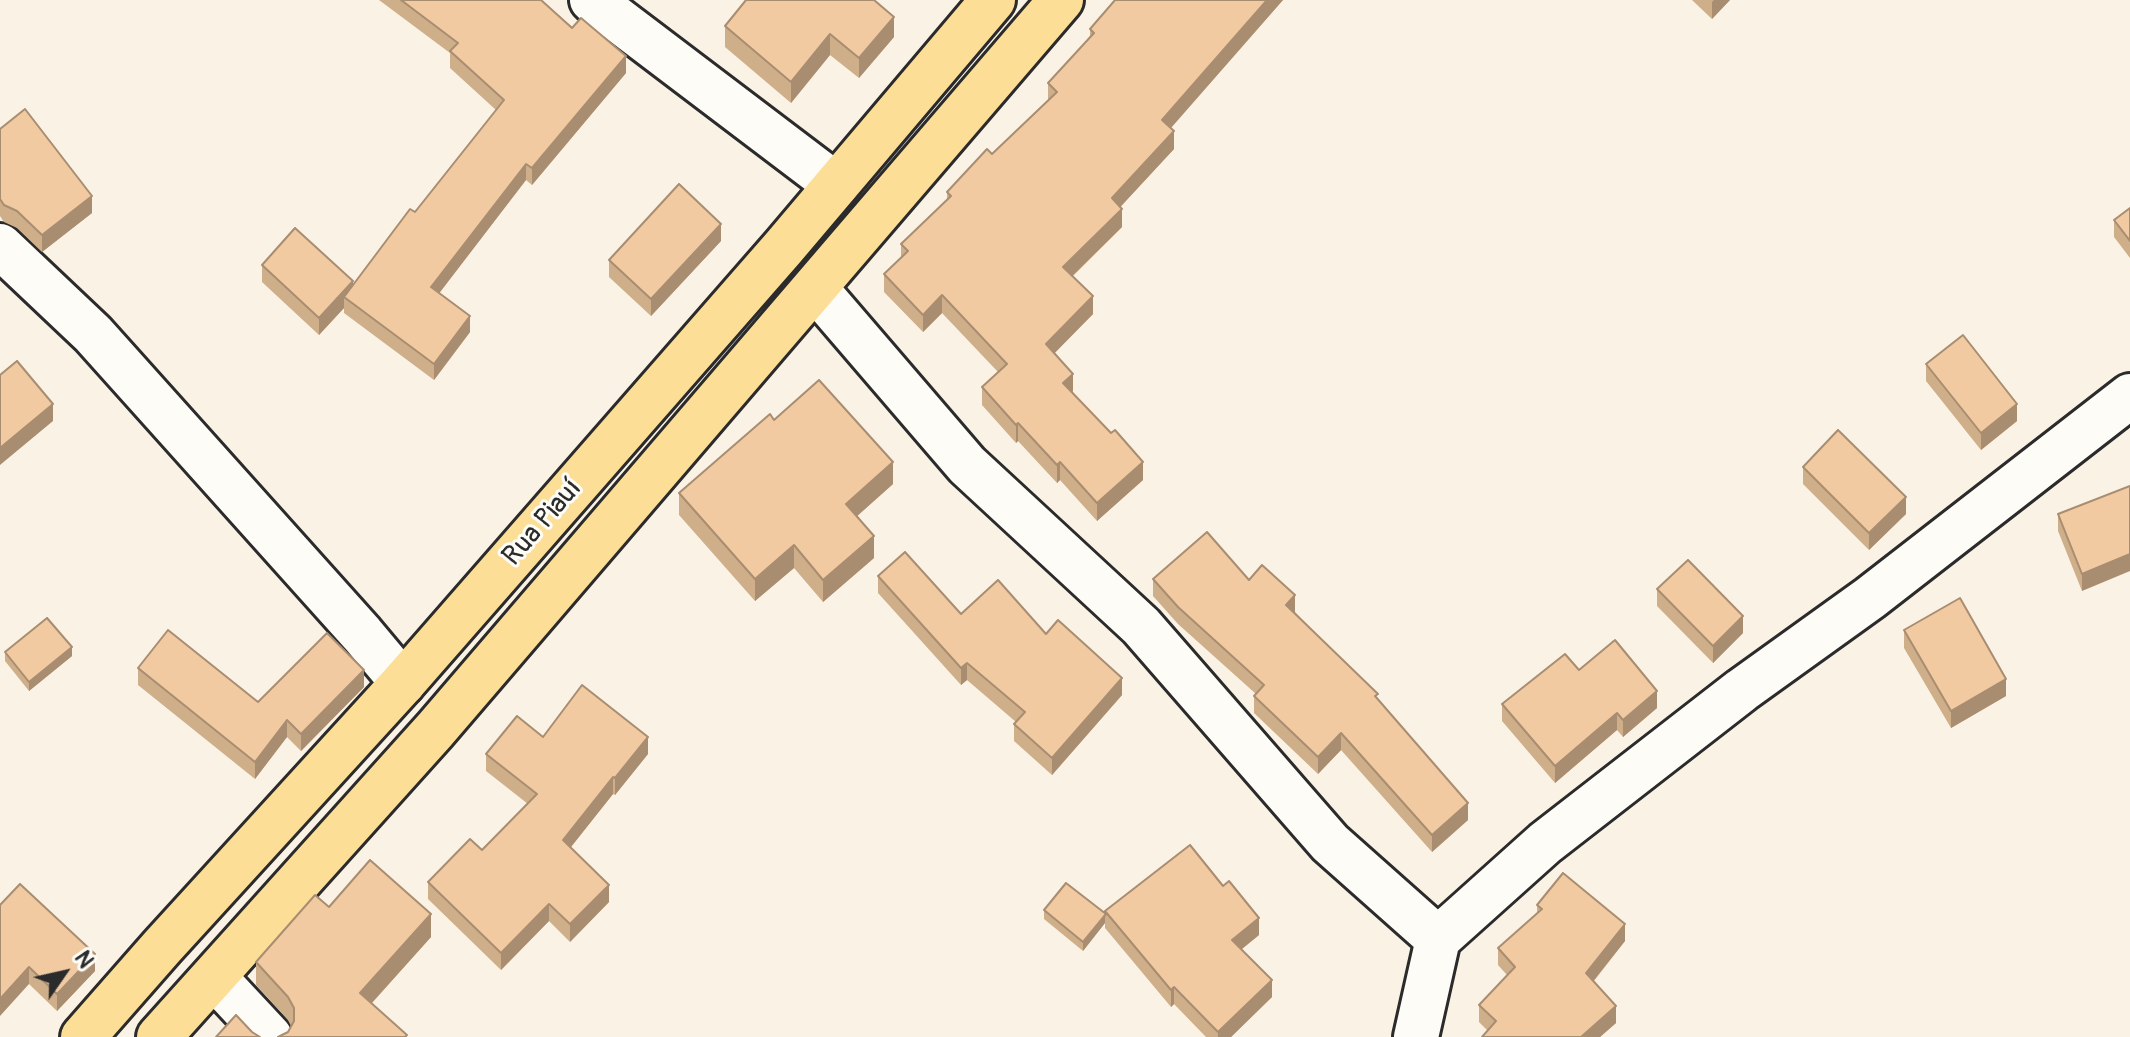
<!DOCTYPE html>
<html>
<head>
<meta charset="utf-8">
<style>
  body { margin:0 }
  #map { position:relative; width:2130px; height:1037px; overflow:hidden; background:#fbf2e6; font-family:Pangolin,sans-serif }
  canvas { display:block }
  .north { position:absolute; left:24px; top:933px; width:80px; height:80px; -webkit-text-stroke:6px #fdfcf7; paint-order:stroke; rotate:56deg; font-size:22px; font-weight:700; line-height:32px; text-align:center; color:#2b2b2b }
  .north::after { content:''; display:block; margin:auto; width:28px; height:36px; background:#2b2b2b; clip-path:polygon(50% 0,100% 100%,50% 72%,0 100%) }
</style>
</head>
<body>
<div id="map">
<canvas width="2130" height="1037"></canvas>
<div class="north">N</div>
</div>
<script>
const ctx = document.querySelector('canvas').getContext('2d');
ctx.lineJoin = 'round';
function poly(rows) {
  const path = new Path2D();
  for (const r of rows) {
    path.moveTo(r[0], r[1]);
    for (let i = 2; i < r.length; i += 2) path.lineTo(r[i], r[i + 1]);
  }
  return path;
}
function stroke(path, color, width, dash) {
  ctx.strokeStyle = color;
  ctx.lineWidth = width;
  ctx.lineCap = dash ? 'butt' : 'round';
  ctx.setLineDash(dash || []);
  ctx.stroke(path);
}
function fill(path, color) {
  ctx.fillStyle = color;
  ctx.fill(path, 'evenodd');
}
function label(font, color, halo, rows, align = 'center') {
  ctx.font = font + ' Pangolin,sans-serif';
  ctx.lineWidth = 6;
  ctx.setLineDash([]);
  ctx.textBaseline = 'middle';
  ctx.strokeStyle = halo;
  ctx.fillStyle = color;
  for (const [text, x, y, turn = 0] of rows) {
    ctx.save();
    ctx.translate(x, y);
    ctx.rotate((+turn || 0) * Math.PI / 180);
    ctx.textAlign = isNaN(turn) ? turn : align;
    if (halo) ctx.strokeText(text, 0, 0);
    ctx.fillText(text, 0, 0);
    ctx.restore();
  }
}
const street = poly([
  [592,0,836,185],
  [0,246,93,334,362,634,403,683],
  [815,288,967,465,1141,626,1330,843,1438,939],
  [214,977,270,1037],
  [1416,1037,1438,939,1545,843,1742,690,1870,598,2130,396]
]);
const primary = poly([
  [83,1037,162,947,403,683,784,247,993,0],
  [159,1037,435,730,1061,0]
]);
stroke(street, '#2b2b2b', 50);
stroke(primary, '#2b2b2b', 50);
stroke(street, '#fdfcf7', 44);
stroke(primary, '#fdde96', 44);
fill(poly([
  [379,0,541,0,626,73,532,185,526,180,439,293,470,332,434,380,344,313,344,308,319,335,262,282,262,265,353,285,415,212,496,110,450,68,450,53],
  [1115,0,1283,0,1171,128,1174,149,1120,207,1122,227,1073,276,1093,314,1054,353,1073,391,1072,392,1143,480,1097,521,1060,480,1057,483,1018,441,1016,443,982,405,982,387,998,372,942,313,923,332,884,292,884,274,901,258,901,244,947,200,947,192,992,154,1048,100,1048,83,1090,37,1090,29],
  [1692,0,1730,0,1712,19],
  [725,26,894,37,859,78,830,55,791,103,725,47],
  [0,129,92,213,42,252,17,228,4,222,0,216],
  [2130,208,2130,258,2114,237,2114,220],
  [721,241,651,316,609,277,609,260],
  [1926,364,2017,421,1981,450,1926,381],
  [774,420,893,484,857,516,874,558,823,602,794,568,755,601,679,515,679,493],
  [1803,467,1906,514,1869,550,1803,484],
  [2130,486,2082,591,2058,531,2058,514],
  [878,576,961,614,1046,634,1122,695,1052,775,1014,741,1014,724,1016,722,967,680,961,685,878,593],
  [1153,579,1249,580,1295,612,1378,699,1468,820,1432,852,1341,750,1318,774,1254,713,1254,696,1256,694,1178,624,1153,596],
  [1657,589,1743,633,1713,663,1657,606],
  [1904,630,2006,696,1951,728,1904,648],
  [5,652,72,656,29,691,5,661],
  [138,668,258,702,364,687,301,751,287,737,255,779,138,685],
  [1579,670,1657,708,1623,737,1617,730,1555,783,1502,721,1502,704],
  [543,737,648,754,615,795,613,794,571,847,609,902,570,942,549,921,501,970,428,899,428,882,482,850,528,804,486,771,486,754],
  [0,905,95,971,57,1011,29,984],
  [1537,905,1625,941,1594,981,1616,1023,1600,1037,1482,1037,1488,1031,1479,1022,1479,1005,1507,975,1498,965,1498,948,1537,914],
  [329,907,431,937,372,1003,407,1037,288,1032,291,1026,288,1020,256,985,256,962],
  [1044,910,1105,913,1105,911,1259,935,1242,949,1272,997,1231,1037,1206,1037,1174,1004,1171,1007,1105,928,1105,923,1083,951,1044,919]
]), '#cfae8a');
fill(poly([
  [1267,0,1283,0,1162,138,1162,120],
  [1714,0,1730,0,1712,19,1712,2],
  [894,17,894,37,859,78,859,58],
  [830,34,830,55,791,103,791,82],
  [626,56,626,73,532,185,532,168],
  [1174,131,1174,149,1112,216,1112,198],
  [526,164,526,180,431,304,431,287],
  [92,196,92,213,42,252,42,235],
  [1122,209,1122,227,1063,285,1063,267],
  [721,224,721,241,651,316,651,299],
  [353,281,353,298,344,297,344,308,319,335,319,318],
  [942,295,942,313,923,332,923,315],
  [1093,296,1093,314,1046,362,1046,344],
  [470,316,470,332,434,380,434,364],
  [1073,374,1073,391,1063,401,1063,383],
  [53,404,53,421,0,465,0,448],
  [2017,404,2017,421,1981,450,1981,433],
  [1018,423,1018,441,1016,443,1016,425],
  [893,462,893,484,846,526,846,504],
  [1060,462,1060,480,1057,483,1057,465],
  [1143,462,1143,480,1097,521,1097,503],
  [1906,497,1906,514,1869,550,1869,533],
  [874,536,874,558,823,602,823,580],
  [794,545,794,568,755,601,755,579],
  [2130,554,2130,571,2082,591,2082,574],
  [1295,595,1295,612,1286,622,1286,605],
  [1743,616,1743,633,1713,663,1713,646],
  [72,647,72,656,29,691,29,682],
  [967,663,967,680,961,685,961,668],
  [364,670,364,687,301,751,301,734],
  [1122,678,1122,695,1052,775,1052,758],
  [2006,679,2006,696,1951,728,1951,711],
  [1657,691,1657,708,1623,737,1623,720],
  [1617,713,1617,730,1555,783,1555,766],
  [287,720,287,737,255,779,255,762],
  [1341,733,1341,750,1318,774,1318,757],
  [648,737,648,754,615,795,615,778],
  [613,777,613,794,563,857,563,840],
  [1468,803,1468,820,1432,852,1432,835],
  [609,885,609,902,570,942,570,924],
  [549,904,549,921,501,970,501,953],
  [431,914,431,937,360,1016,360,993],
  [1105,915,1105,923,1083,951,1083,942],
  [1259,918,1259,935,1232,957,1232,940],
  [1625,924,1625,941,1586,990,1586,973],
  [95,954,95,971,57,1011,57,994],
  [29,967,29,984,0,1016,0,999],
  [1272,980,1272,997,1231,1037,1218,1037,1218,1032],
  [1174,987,1174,1004,1171,1007,1171,990],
  [1616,1006,1616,1023,1600,1037,1581,1037]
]), '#a98d71');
const building = poly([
  [401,0,541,0,572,28,581,18,626,56,532,168,526,164,431,287,470,316,434,364,344,297,410,209,415,212,504,100,450,51,458,43,401,0],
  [746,0,874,0,894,17,859,58,830,34,791,82,725,26,746,0],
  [1115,0,1267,0,1162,120,1174,131,1112,198,1122,209,1063,267,1093,296,1046,344,1073,374,1063,383,1111,433,1115,430,1143,462,1097,503,1060,462,1057,465,1018,423,1016,425,982,387,1007,364,942,295,923,315,884,274,908,251,901,244,951,196,947,192,987,149,992,154,1057,92,1048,83,1094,33,1090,29,1115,0],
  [25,109,92,196,42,235,17,211,4,205,0,199,0,129,25,109],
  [679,184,721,224,651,299,609,260,679,184],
  [2130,208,2130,241,2114,220,2130,208],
  [295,228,353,281,319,318,262,265,295,228],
  [1963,335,2017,404,1981,433,1926,364,1963,335],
  [17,361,53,404,0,448,0,375,17,361],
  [819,380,893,462,846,504,874,536,823,580,794,545,755,579,679,493,770,414,774,420,819,380],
  [1838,430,1906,497,1869,533,1803,467,1838,430],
  [2130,486,2130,554,2082,574,2058,514,2130,486],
  [1207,532,1249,580,1262,565,1295,595,1286,605,1378,694,1375,696,1468,803,1432,835,1341,733,1318,757,1254,696,1264,685,1178,607,1153,579,1207,532],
  [905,552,961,614,998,580,1046,634,1058,620,1122,678,1052,758,1014,724,1025,712,967,663,961,668,878,576,905,552],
  [1688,560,1743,616,1713,646,1657,589,1688,560],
  [1960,598,2006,679,1951,711,1904,630,1960,598],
  [47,618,72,647,29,682,5,652,47,618],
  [168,630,258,702,327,633,364,670,301,734,287,720,255,762,138,668,168,630],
  [1615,640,1657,691,1623,720,1617,713,1555,766,1502,704,1565,654,1579,670,1615,640],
  [582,685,648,737,615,778,613,777,563,840,609,885,570,924,549,904,501,953,428,882,470,839,482,850,537,794,486,754,517,716,543,737,582,685],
  [1190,845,1223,886,1229,881,1259,918,1232,940,1272,980,1218,1032,1174,987,1171,990,1105,911,1190,845],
  [370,860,431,914,360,993,407,1035,405,1037,278,1037,288,1032,294,1021,294,1008,288,997,256,962,315,895,329,907,370,860],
  [1563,873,1625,924,1586,973,1616,1006,1581,1037,1482,1037,1496,1021,1479,1005,1515,967,1498,948,1542,909,1537,905,1563,873],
  [1066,883,1106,914,1083,942,1044,910,1066,883],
  [20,884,95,954,57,994,29,967,0,999,0,905,20,884],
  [236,1015,252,1032,260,1037,216,1037,236,1015]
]);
fill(building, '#f1caa1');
stroke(building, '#a98d71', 2);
label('28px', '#2b2b2b', '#fdfcf7', [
  ["Rua Piauí",543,523,-49]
]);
</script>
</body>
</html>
